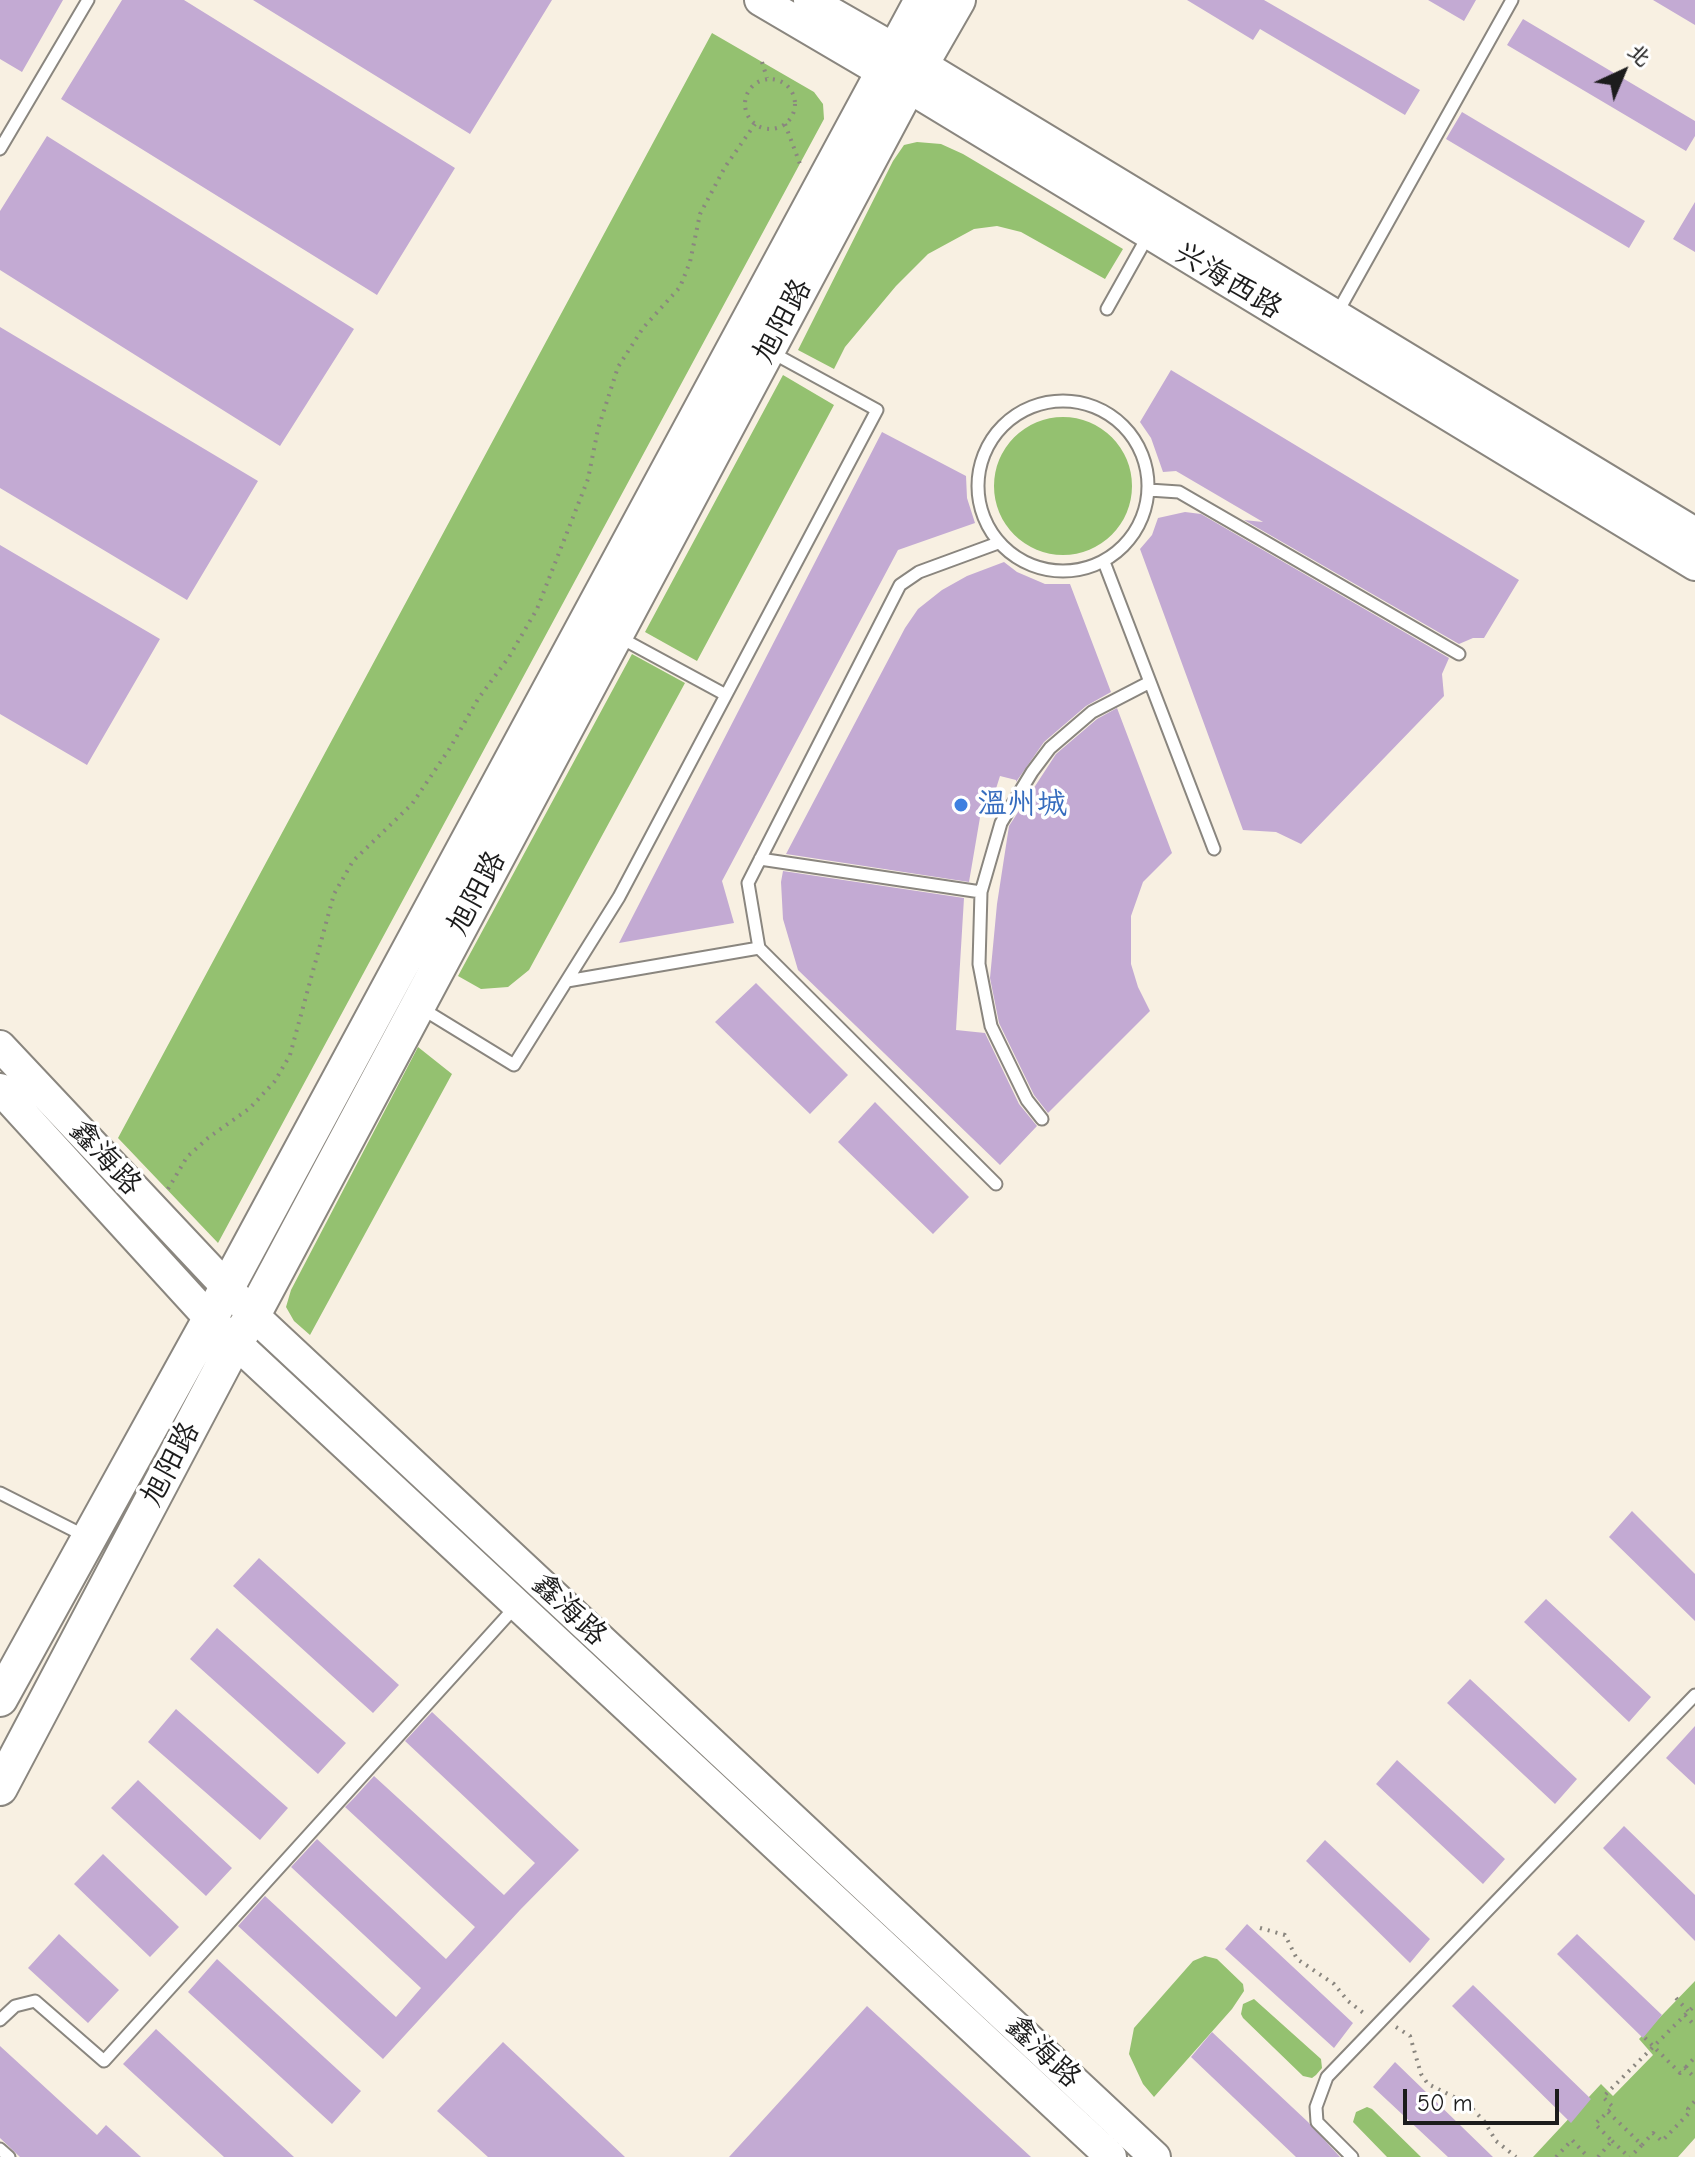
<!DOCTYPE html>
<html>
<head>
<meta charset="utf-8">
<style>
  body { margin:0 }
  #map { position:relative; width:1695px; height:2157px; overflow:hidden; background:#f8f0e2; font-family:"Comic Neue","LXGW WenKai TC",sans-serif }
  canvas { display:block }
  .north { position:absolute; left:1583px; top:32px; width:80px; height:80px; -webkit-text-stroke:6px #fff; paint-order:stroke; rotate:44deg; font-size:22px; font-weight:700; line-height:32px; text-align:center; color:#1c1c1c }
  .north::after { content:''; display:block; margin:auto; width:28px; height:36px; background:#1c1c1c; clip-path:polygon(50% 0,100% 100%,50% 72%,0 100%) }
  .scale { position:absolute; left:1403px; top:2089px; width:156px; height:36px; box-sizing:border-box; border:4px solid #1c1c1c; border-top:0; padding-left:10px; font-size:24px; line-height:28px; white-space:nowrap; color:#1c1c1c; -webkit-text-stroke:6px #fff; paint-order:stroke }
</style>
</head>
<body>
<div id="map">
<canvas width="1695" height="2157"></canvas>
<div class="north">北</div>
<div class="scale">50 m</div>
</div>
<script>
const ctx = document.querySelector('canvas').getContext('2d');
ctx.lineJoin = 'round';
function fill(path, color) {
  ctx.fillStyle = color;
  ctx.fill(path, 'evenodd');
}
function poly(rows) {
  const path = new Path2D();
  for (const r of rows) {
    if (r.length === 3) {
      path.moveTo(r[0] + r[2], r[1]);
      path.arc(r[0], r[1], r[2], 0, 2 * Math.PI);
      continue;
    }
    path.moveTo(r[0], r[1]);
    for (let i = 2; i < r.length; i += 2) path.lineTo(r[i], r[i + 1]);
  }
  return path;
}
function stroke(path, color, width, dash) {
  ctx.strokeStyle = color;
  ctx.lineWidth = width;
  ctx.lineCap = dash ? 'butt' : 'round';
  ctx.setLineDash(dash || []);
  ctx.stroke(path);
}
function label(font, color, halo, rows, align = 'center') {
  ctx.font = font + ' "Comic Neue","LXGW WenKai TC",sans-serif';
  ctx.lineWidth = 7;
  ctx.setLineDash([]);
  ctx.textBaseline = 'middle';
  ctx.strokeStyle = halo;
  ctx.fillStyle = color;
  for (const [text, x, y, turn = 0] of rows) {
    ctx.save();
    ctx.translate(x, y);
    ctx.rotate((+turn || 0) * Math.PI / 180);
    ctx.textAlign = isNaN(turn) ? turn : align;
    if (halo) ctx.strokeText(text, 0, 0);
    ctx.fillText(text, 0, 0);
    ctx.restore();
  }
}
fill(poly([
  [712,33,814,92,823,104,824,119,218,1243,118,1138],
  [917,142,941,144,963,154,1123,249,1105,279,1021,232,997,226,974,229,928,254,896,286,845,347,834,369,798,350,893,161,904,145],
  [783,375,834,405,697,661,645,632],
  [1063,486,69],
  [632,654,685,683,529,970,508,987,481,989,458,976],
  [418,1047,452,1074,310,1335,294,1321,286,1307,291,1290],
  [1205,1956,1217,1959,1243,1984,1244,1991,1232,2009,1154,2097,1143,2084,1129,2054,1134,2028,1193,1961],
  [1695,1981,1695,2138,1678,2157,1533,2157,1601,2084,1613,2096,1653,2055,1639,2039],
  [1254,1999,1321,2059,1322,2068,1316,2075,1312,2078,1303,2076,1243,2018,1241,2014,1243,2004],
  [1367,2107,1372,2109,1421,2157,1387,2157,1353,2122,1356,2112]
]), '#94c170');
fill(poly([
  [0,0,63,0,22,72,0,59],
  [122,0,184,0,455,168,377,295,61,99],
  [253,0,552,0,470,134],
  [1187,0,1264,0,1420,90,1405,115,1260,29,1253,40],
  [1428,0,1476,0,1464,21],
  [1653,0,1695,0,1695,25],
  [1523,19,1695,121,1695,136,1686,151,1507,45],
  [1462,112,1645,221,1629,248,1446,139],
  [47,136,354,329,280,446,0,270,0,211],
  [1695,202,1695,252,1673,239],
  [0,327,258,481,187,600,0,488],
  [1171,370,1519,580,1484,638,1473,638,1459,644,1244,520,1263,522,1176,471,1163,472,1151,438,1140,422],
  [882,432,966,476,967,498,975,523,898,550,722,881,734,923,619,943],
  [1185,512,1201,514,1449,658,1442,674,1444,696,1301,844,1276,832,1243,830,1140,549,1152,535,1158,518],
  [0,545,160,639,87,765,0,714],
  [1004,562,1017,572,1045,584,1070,584,1111,692,1086,706,1044,742,1016,782,1016,780,1000,776,994,795,984,794,969,882,786,854,905,628,918,609,942,590,967,576],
  [1117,708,1172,853,1143,882,1131,916,1131,964,1138,987,1150,1011,1048,1113,1034,1095,999,1023,990,978,997,904,1009,826,1056,754,1097,719],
  [783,871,964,898,956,1030,985,1033,1019,1104,1037,1126,1000,1165,798,970,783,919,781,882],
  [756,983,848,1075,810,1114,715,1022],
  [875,1102,969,1197,933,1234,838,1142],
  [1632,1511,1695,1574,1695,1621,1609,1537],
  [259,1558,399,1685,373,1713,233,1586],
  [1546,1599,1651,1697,1629,1722,1524,1622],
  [217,1628,346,1743,318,1774,190,1659],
  [1470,1679,1577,1779,1555,1804,1447,1703],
  [176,1709,288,1808,260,1840,148,1742],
  [432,1712,579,1850,520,1910,383,2059,238,1926,265,1896,396,2017,421,1988,291,1867,317,1839,446,1959,475,1927,345,1807,355,1797,374,1776,504,1895,535,1863,405,1741],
  [1695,1726,1695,1785,1666,1758],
  [1397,1760,1505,1859,1483,1884,1376,1784],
  [138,1780,232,1868,206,1896,111,1808],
  [1624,1826,1695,1895,1695,1941,1603,1848],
  [1325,1840,1430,1939,1410,1963,1306,1861],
  [103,1854,179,1927,150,1957,74,1884],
  [1247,1924,1353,2023,1334,2048,1225,1949],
  [59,1934,119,1990,88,2023,28,1968],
  [1577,1934,1662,2015,1643,2038,1557,1954],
  [217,1959,361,2091,332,2124,188,1992],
  [1473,1985,1591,2099,1571,2123,1452,2006],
  [867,2006,1031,2157,729,2157],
  [156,2029,294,2157,224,2157,123,2064],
  [1212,2032,1308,2122,1340,2157,1296,2157,1191,2057],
  [503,2042,625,2157,488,2157,437,2111],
  [0,2046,97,2135,106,2125,141,2157,20,2157,0,2138],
  [1395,2062,1493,2157,1448,2157,1373,2087]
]), '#c3aad3');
const lane = poly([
  [0,149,88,0],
  [1107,309,1149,234],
  [1336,315,1512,0],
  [1063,486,85],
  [1149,490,1179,492,1459,654],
  [1104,562,1214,849],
  [619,637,726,695],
  [760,859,981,892],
  [567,981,759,948],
  [421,1008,514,1065,619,897,877,410,771,352],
  [1042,1119,1027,1100,991,1026,979,964,981,892,1001,823,1032,772,1050,748,1092,712,1150,682],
  [996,1184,759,948,748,883,900,585,919,572,998,543],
  [0,1493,85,1536],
  [0,2020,15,2006,35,2001,104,2061,517,1605],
  [0,2149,9,2157],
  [1352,2157,1317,2122,1316,2107,1327,2077,1695,1695]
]);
const secondary = poly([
  [760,0,908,87,1695,565],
  [809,0,921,64,1695,533],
  [0,1046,253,1315,1155,2157],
  [0,1089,210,1319,1111,2157]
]);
const primary = poly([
  [0,1699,210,1319,922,0],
  [0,1788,235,1343,253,1315,908,87,958,0]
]);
stroke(lane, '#8a867f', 15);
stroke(secondary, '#8a867f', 34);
stroke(primary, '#8a867f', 38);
stroke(poly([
  [762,62,767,78],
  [770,104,25],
  [785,124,800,164],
  [168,1189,187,1157,208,1138,250,1108,275,1081,290,1055,334,894,353,861,412,804,450,748,478,699,509,657,537,609,588,479,598,429,618,367,643,328,680,287,690,262,700,214,725,167,755,124],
  [1260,1928,1285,1935,1297,1959,1334,1984,1348,2001,1366,2015],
  [1676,1998,1688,2011],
  [1685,2015,1695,2026],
  [1396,2027,1410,2036,1421,2074,1428,2084,1468,2104,1484,2121,1496,2141,1516,2157],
  [1645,2038,1680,2073,1685,2068,1695,2078],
  [1686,2067,1695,2057],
  [1608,2112,1642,2145,1630,2157],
  [1612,2141,1629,2157],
  [1642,2145,1653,2133,1662,2141,1690,2112,1688,2109,1695,2101],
  [1556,2157,1572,2140,1588,2157],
  [1598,2157,1612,2141,1595,2124,1613,2107,1603,2097,1695,2005]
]), '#8a867f', 4, [2, 6]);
stroke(lane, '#fff', 11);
stroke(secondary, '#fff', 30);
stroke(primary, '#fff', 34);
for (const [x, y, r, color] of [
  [961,805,8,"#3f7fe0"]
]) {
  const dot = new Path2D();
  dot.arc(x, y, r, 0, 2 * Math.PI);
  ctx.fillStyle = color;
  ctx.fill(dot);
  stroke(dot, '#fff', 3);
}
label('30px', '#1c1c1c', '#fff', [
  ["兴海西路",1228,281,31],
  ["旭阳路",783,321,-62],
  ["旭阳路",477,893,-62],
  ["鑫海路",105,1158,47],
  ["旭阳路",171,1464,-62],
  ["鑫海路",569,1610,43],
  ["鑫海路",1043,2052,43]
]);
label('30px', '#366cbe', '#fff', [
  ["温州城",977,805]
], 'left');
</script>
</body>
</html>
